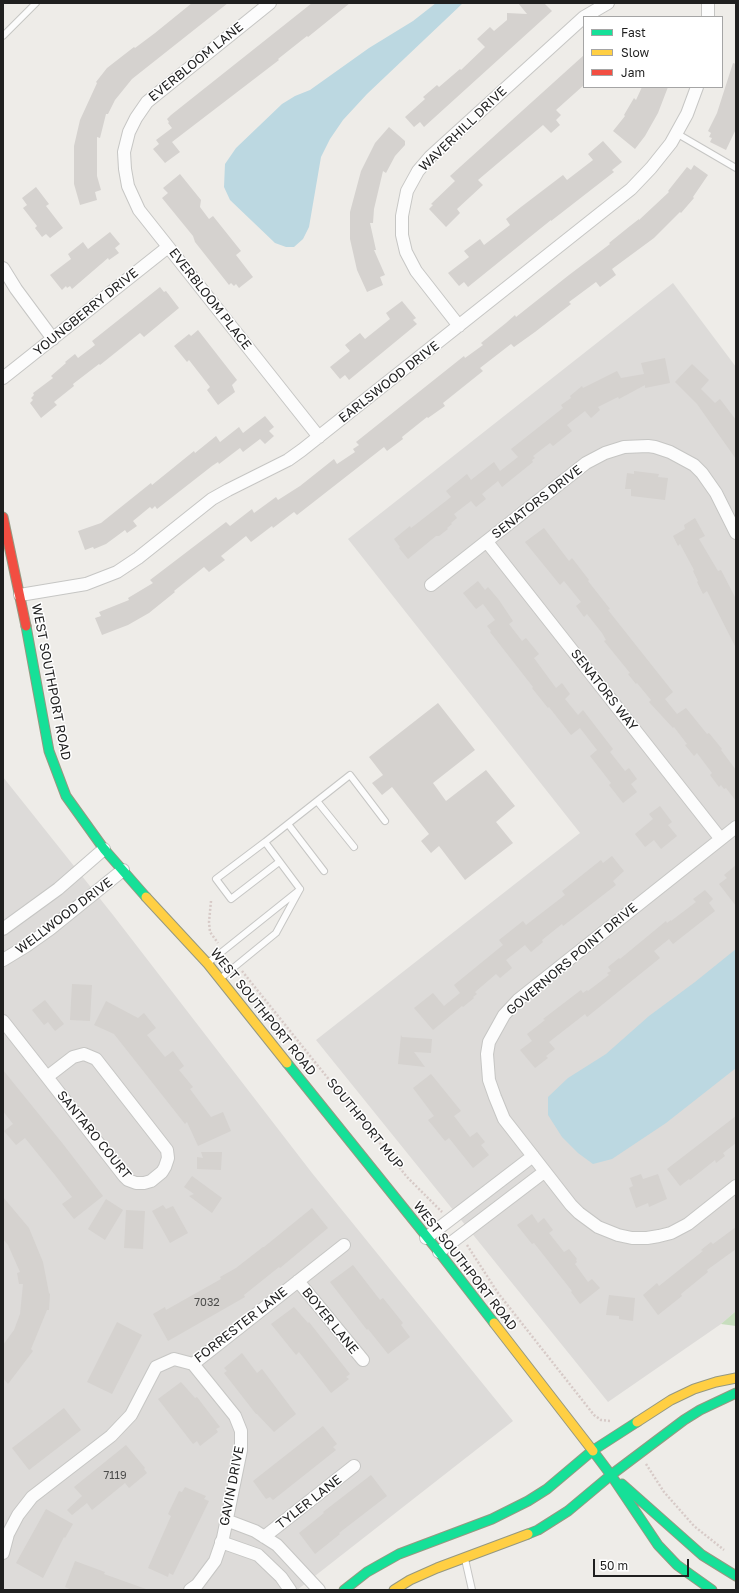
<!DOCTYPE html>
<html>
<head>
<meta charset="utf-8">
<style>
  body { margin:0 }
  #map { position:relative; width:739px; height:1593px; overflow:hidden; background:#eeece8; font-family:"Golos Text",sans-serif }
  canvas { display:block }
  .frame { position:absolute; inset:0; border:4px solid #1f1f1f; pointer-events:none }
  .legend { position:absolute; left:583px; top:16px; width:140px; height:72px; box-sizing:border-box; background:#fff; border:1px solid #a5a5a5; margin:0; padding:5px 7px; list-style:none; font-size:12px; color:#1f1f1f }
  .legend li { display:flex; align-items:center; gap:8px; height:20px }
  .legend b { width:20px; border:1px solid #a5a5a5 }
  .scale { position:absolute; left:593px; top:1559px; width:96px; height:18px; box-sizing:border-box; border:2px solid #1f1f1f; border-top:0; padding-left:5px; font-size:12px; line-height:14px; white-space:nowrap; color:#1f1f1f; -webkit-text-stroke:3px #fff; paint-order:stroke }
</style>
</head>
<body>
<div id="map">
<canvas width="739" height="1593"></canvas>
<div class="frame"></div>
<ul class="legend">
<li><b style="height:5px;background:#16e098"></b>Fast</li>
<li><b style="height:5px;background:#ffcf43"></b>Slow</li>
<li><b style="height:5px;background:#f24e42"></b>Jam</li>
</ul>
<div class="scale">50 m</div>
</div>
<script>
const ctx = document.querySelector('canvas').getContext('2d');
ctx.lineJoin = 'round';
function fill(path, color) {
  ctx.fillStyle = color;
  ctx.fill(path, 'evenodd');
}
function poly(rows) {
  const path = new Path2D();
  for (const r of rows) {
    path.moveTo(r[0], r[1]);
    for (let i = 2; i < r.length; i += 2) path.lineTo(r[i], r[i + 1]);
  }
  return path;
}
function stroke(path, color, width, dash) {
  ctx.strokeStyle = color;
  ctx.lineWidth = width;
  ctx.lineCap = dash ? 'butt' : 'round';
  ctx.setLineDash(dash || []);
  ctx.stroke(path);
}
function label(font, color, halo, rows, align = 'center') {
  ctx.font = font + ' "Golos Text",sans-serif';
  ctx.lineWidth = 3;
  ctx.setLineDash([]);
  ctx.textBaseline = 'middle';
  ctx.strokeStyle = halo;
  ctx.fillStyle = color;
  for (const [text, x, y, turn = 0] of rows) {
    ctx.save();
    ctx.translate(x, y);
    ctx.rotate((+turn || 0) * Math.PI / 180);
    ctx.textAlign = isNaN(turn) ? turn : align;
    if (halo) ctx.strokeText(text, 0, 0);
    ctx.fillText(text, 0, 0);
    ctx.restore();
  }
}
fill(poly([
  [673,283,736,367,736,1311,721,1324,608,1402,316,1040,580,833,348,539],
  [3,777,113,915,312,1173,513,1421,297,1590,3,1590]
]), '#dddbd9');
fill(poly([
  [736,1311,736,1326,721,1324]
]), '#c7ddbd');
fill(poly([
  [436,3,463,3,367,94,343,120,330,139,321,157,309,227,303,239,294,247,286,247,275,243,230,200,224,187,225,164,236,148,282,104,295,96,310,90,369,48,413,21],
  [736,949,736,1068,666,1123,612,1159,593,1164,578,1153,562,1137,548,1115,548,1097,568,1078,606,1054,649,1016,695,982]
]), '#bcd8e1');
fill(poly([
  [192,3,228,3,132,79,115,100,108,114,106,114,100,138,97,137,97,176,101,190,95,192,97,200,80,205,74,184,74,146,80,120,97,83,96,82,107,68,134,47,135,48,155,33],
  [312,3,350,3,308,37,307,36,278,59,279,60,172,142,180,152,165,163,153,149,159,144,156,140,172,128,168,123,169,122,167,119,171,115],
  [518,3,544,3,552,11,424,127,420,122,414,127,405,117,425,99,423,97,437,85,439,87,460,69,461,70,485,47,477,39,490,27,494,31,507,20,507,13,527,14],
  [584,55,584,85,556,110,561,115,556,120,560,125,551,133,543,125,478,180,483,185,457,209,460,213,446,227,429,209,433,205,431,204,455,181,450,176],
  [733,63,736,64,736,129,726,150,710,142,712,138,709,137,711,133,708,131,717,113],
  [642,87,668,87,658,113,645,136,635,149,613,131,625,116,624,115,634,98,636,100],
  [389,127,405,141,405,145,395,156,386,173,383,171,374,209,373,223,370,223,376,250,374,250,385,275,380,277,383,285,367,292,357,270,350,239,350,212,361,171,375,143],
  [603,141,622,162,612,170,614,172,551,221,551,220,468,287,464,282,459,286,448,273,469,257,464,251,480,239,484,245,510,225,506,219,521,207,563,175,567,180,593,160,588,154],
  [694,165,708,175,693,197,694,198,681,213,680,212,654,238,612,269,616,275,600,287,596,282,569,302,571,304,535,332,514,347,511,344,480,368,483,371,443,403,445,406,428,418,427,417,402,437,403,439,387,451,384,447,297,515,294,512,273,528,272,526,251,542,246,536,221,556,225,560,209,572,204,567,174,591,175,592,149,613,128,625,102,635,95,618,101,616,99,612,129,600,128,598,153,583,150,580,226,522,230,526,252,509,254,513,276,497,278,500,300,486,334,459,337,464,355,452,353,449,359,445,356,442,464,356,465,358,483,345,481,343,506,323,515,315,516,317,569,275,610,244,609,243,630,226,639,219,639,220,669,192,668,191,687,167,691,170],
  [180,174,201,200,200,207,209,219,213,216,241,251,236,255,253,277,239,288,236,284,234,286,231,283,229,285,195,242,193,236,162,198,168,193,163,188],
  [36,187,49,204,46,206,63,228,50,238,46,234,42,237,35,228,37,226,23,208,27,205,22,198],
  [110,232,120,244,115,248,119,253,109,260,108,258,72,289,70,286,67,288,66,286,62,290,50,275,71,259,68,254,83,242,88,249],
  [160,287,164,292,166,291,179,308,144,337,140,333,100,365,99,364,73,384,74,386,54,402,57,405,41,418,30,403,33,400,31,398,34,395,33,393,53,378,51,376,66,363,65,362,75,354,78,358,95,345,92,341],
  [402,301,416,318,413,320,417,324,349,380,345,375,340,379,330,367,350,351,345,345,360,333,365,339,390,319,386,313],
  [198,330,237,380,232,385,235,392,218,405,207,390,210,387,189,360,187,362,174,346,189,334,191,336],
  [665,358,670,383,645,388,645,385,619,399,618,397,598,407,600,410,591,418,585,411,567,425,572,431,553,446,550,443,533,456,535,458,532,460,533,462,502,487,498,481,482,494,486,499,476,507,471,501,454,514,457,518,451,523,452,524,447,528,448,529,439,536,436,536,408,559,399,548,400,547,394,539,410,526,411,528,415,525,451,497,446,491,467,474,471,480,494,462,500,471,518,457,511,449,563,408,561,405,571,398,570,396,582,386,583,388,617,371,621,378,644,374,641,363],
  [692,364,709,380,701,389,715,403,720,399,736,420,736,459,697,404,675,382],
  [265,416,274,427,269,431,274,436,265,444,260,439,243,452,240,448,219,464,218,462,212,466,157,509,155,506,152,509,150,507,133,521,137,526,127,533,125,530,106,544,94,549,93,547,85,550,78,531,101,523,151,483,152,485,194,451,195,453,216,436,220,442,239,427,243,433],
  [634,471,659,474,658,477,668,478,665,500,631,496,631,489,625,489,627,473,634,474],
  [695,518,705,536,699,539,718,571,721,570,736,599,736,648,707,591,703,594,697,582,698,581,693,571,694,570,680,544,678,546,673,536,685,529,684,525],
  [544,528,569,561,572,558,589,580,588,581,610,609,608,610,673,692,665,699,677,714,686,708,707,734,709,733,722,749,721,750,736,770,736,801,726,788,724,789,721,785,719,787,710,775,712,773,697,753,694,756,685,745,687,744,674,727,673,728,649,702,651,700,637,683,636,684,628,674,630,673,604,641,606,640,602,633,587,614,584,617,576,606,581,602,564,581,560,585,525,542],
  [478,581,485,590,488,587,499,600,513,621,509,624,522,641,526,638,539,654,534,658,556,688,562,683,570,694,565,699,578,715,583,710,613,749,610,752,625,771,629,768,637,779,631,784,637,792,623,803,609,785,611,783,590,756,597,750,580,728,571,735,549,707,548,708,532,688,533,687,490,632,491,631,487,626,495,620,483,604,476,609,463,593],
  [438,703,475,750,433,783,446,801,486,770,515,806,496,822,513,843,465,880,439,846,431,853,421,841,429,834,392,787,382,795,372,783,383,775,369,757],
  [660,806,672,822,668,825,677,836,661,849,654,840,645,847,635,834,653,819,649,814],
  [612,856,624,871,613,881,616,885,563,926,562,924,542,940,543,942,531,952,525,945,506,960,512,968,500,978,496,974,475,992,477,994,473,997,474,998,463,1007,462,1006,433,1030,414,1008,433,993,444,1006,460,993,454,985,503,945,499,940,523,921,526,925,565,895,562,891,601,860,603,863],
  [736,865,736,906,719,884,727,878,724,875],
  [705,890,713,899,709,903,715,911,673,944,669,939,654,951,660,958,587,1017,585,1014,549,1042,555,1049,546,1056,548,1058,535,1068,520,1050,532,1041,527,1034,545,1020,543,1019,581,990,583,993,587,990,588,991,609,975,607,973,611,971,608,967,619,958,620,959,666,921,667,923,671,920,671,921,696,902,693,899],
  [72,984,92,985,90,1021,70,1020],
  [45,1000,64,1024,55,1031,48,1022,44,1025,32,1010],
  [106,1001,138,1018,144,1013,156,1028,147,1035,165,1057,173,1051,184,1066,179,1070,193,1087,190,1089,211,1117,223,1112,231,1131,198,1146,187,1122,185,1124,114,1034,94,1025],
  [401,1035,402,1037,432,1039,431,1053,414,1052,425,1067,398,1064],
  [3,1070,63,1144,103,1196,74,1219,62,1204,72,1197,55,1175,25,1138,16,1145,4,1131,13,1124,3,1111],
  [431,1074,461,1111,454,1116,470,1137,477,1132,485,1142,481,1145,489,1155,473,1168,449,1138,445,1141,428,1120,434,1116,413,1088],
  [736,1116,736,1143,723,1153,725,1156,716,1163,715,1160,690,1180,689,1179,680,1186,667,1169],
  [201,1152,222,1152,221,1170,197,1169,197,1157,203,1158],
  [641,1174,643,1179,658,1174,667,1199,649,1207,648,1203,636,1208,629,1188,633,1186,630,1178],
  [192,1176,222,1198,212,1213,189,1196,194,1194,184,1187],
  [3,1197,29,1228,43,1262,49,1293,50,1294,49,1310,47,1310,31,1349,33,1351,8,1384,3,1378,3,1345,14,1330,20,1314,23,1284,19,1284,17,1273,20,1272,8,1245,3,1239],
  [106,1199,123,1210,105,1240,88,1229],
  [163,1205,166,1209,173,1206,188,1233,170,1243,152,1211],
  [312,1208,328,1228,280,1268,279,1267,244,1295,245,1297,168,1341,153,1314,165,1307,166,1310,221,1279,220,1277,236,1268,263,1247,264,1247],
  [126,1210,145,1211,143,1249,124,1248],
  [532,1214,538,1223,544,1218,553,1230,549,1233,564,1252,569,1249,577,1259,576,1260,577,1262,575,1264,588,1282,592,1279,600,1288,580,1304,571,1292,572,1291,534,1243,532,1244,517,1225],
  [736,1227,736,1249,707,1270,708,1272,681,1294,682,1296,658,1315,643,1295,657,1283,659,1286,703,1251,701,1250,711,1242,713,1244],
  [353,1265,380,1300,383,1298,403,1323,401,1325,410,1337,388,1354,368,1329,367,1330,330,1282],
  [609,1295,635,1298,633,1321,619,1319,619,1316,606,1315],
  [294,1307,308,1323,309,1322,350,1374,346,1377,349,1379,331,1393,299,1352,296,1355,271,1324],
  [117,1322,142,1335,112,1394,87,1382],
  [242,1353,257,1373,262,1369,296,1414,274,1432,257,1414,256,1414,224,1373,227,1371,224,1368],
  [181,1382,195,1398,197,1397,220,1427,216,1429,218,1432,200,1446,197,1441,193,1444,158,1399],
  [64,1408,81,1430,29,1470,12,1448],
  [323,1426,337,1444,333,1447,336,1450,273,1500,270,1497,266,1499,253,1481],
  [126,1445,145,1468,144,1469,147,1473,129,1488,125,1483,92,1510,87,1503,72,1515,67,1510,82,1496,74,1487],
  [371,1475,387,1496,339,1533,340,1534,315,1554,299,1533,324,1513,323,1512],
  [185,1487,206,1496,204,1499,209,1501,173,1575,169,1573,168,1577,148,1568,171,1516,168,1514,179,1491,182,1492],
  [46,1509,73,1524,65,1538,64,1537,43,1578,16,1563],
  [75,1561,105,1572,104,1574,146,1589,146,1590,72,1590,65,1587]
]), '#d5d2cf');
const lane = poly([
  [3,36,36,3],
  [676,133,736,168],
  [317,801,354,847],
  [288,824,324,871],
  [265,842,350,775,385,821],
  [279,862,231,899,216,879,265,842,300,889],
  [208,963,298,891],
  [221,978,276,933,300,889],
  [465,1559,472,1590]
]);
const street = poly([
  [270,3,147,102,136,118,129,132,124,152,125,169,128,186,139,210,319,437],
  [708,3,708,17],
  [584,17,608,3],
  [3,268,16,289,53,339],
  [459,326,416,271,406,252,402,235,402,216,407,191,418,171,430,157,584,17],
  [3,378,168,247],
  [487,542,720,838],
  [431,585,586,463,605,453,624,447,648,446,655,447,670,452,694,465,702,473,716,493,736,533],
  [20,595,86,584,117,572,138,558,212,499,228,490,288,460,302,450,631,189,651,168,671,143,687,114,697,87],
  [736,827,518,1000,504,1015,489,1042,487,1054,489,1080,495,1097,504,1119,571,1205,579,1213,598,1227,618,1235,632,1238,647,1238,659,1236,671,1233,688,1224,736,1186],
  [3,929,58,889,104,849],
  [3,960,26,946,50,929,123,870],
  [3,1021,47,1077],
  [84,1054,96,1059,167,1150,168,1158,165,1167,162,1172,151,1181,144,1183,136,1183,128,1180,124,1176,47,1077,73,1057,84,1054],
  [426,1238,533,1156],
  [439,1252,544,1172],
  [298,1281,363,1360],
  [193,1364,344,1245],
  [226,1520,255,1531,277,1545,319,1590],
  [264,1537,354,1466],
  [221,1542,258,1555,281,1577,290,1590],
  [3,1553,8,1534,18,1515,32,1497,111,1436,131,1415,156,1367,174,1359,193,1364],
  [190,1590,197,1585,215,1561,223,1538,241,1450,241,1431,235,1416,193,1364]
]);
const fast = poly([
  [26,626,49,751,66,796,104,849,146,897],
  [287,1063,439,1252,494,1323],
  [593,1451,611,1475,658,1545,677,1565,712,1590],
  [622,1484,702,1555,736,1576],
  [528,1534,538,1530,568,1511,611,1475,684,1420,700,1410,736,1393],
  [344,1590,367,1572,399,1554,492,1519,528,1501,547,1489,592,1451,637,1422]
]);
const slow = poly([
  [146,897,208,964,287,1063],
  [494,1323,593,1451],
  [637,1422,671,1400,694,1389,716,1382,736,1378],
  [394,1590,410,1580,437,1568,528,1534]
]);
const jam = poly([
  [3,517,26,626]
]);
stroke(lane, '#c6c6c4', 8);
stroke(street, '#c6c6c4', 14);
stroke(fast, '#959880', 11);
stroke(slow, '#959880', 11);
stroke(jam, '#959880', 11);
stroke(poly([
  [211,901,209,922,210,932,218,943],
  [242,971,407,1177,442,1212],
  [467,1245,498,1293,594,1415,601,1420,611,1421],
  [646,1464,664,1492,694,1526,724,1550]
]), '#d7cac7', 2.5, [2, 2]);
stroke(lane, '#fcfcfc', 6);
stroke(street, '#fcfcfc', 12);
stroke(fast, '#16e098', 9);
stroke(slow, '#ffcf43', 9);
stroke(jam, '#f24e42', 9);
label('11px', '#4c4c4b', null, [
  ["7032",207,1303],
  ["7119",115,1476]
]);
label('13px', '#1f1f1f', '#fff', [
  ["EVERBLOOM LANE",196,62,-39],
  ["WAVERHILL DRIVE",463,129,-44],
  ["EVERBLOOM PLACE",210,299,52],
  ["YOUNGBERRY DRIVE",86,312,-39],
  ["EARLSWOOD DRIVE",389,382,-38],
  ["SENATORS DRIVE",537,502,-38],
  ["WEST SOUTHPORT ROAD",51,682,79],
  ["SENATORS WAY",604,690,52],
  ["WELLWOOD DRIVE",64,916,-37],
  ["GOVERNORS POINT DRIVE",572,959,-40],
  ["WEST SOUTHPORT ROAD",263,1012,51],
  ["SOUTHPORT MUP",365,1124,51],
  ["SANTARO COURT",94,1135,51],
  ["WEST SOUTHPORT ROAD",465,1266,52],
  ["BOYER LANE",330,1321,51],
  ["FORRESTER LANE",241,1325,-38],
  ["GAVIN DRIVE",232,1486,-79],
  ["TYLER LANE",309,1502,-38]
]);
</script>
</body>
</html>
